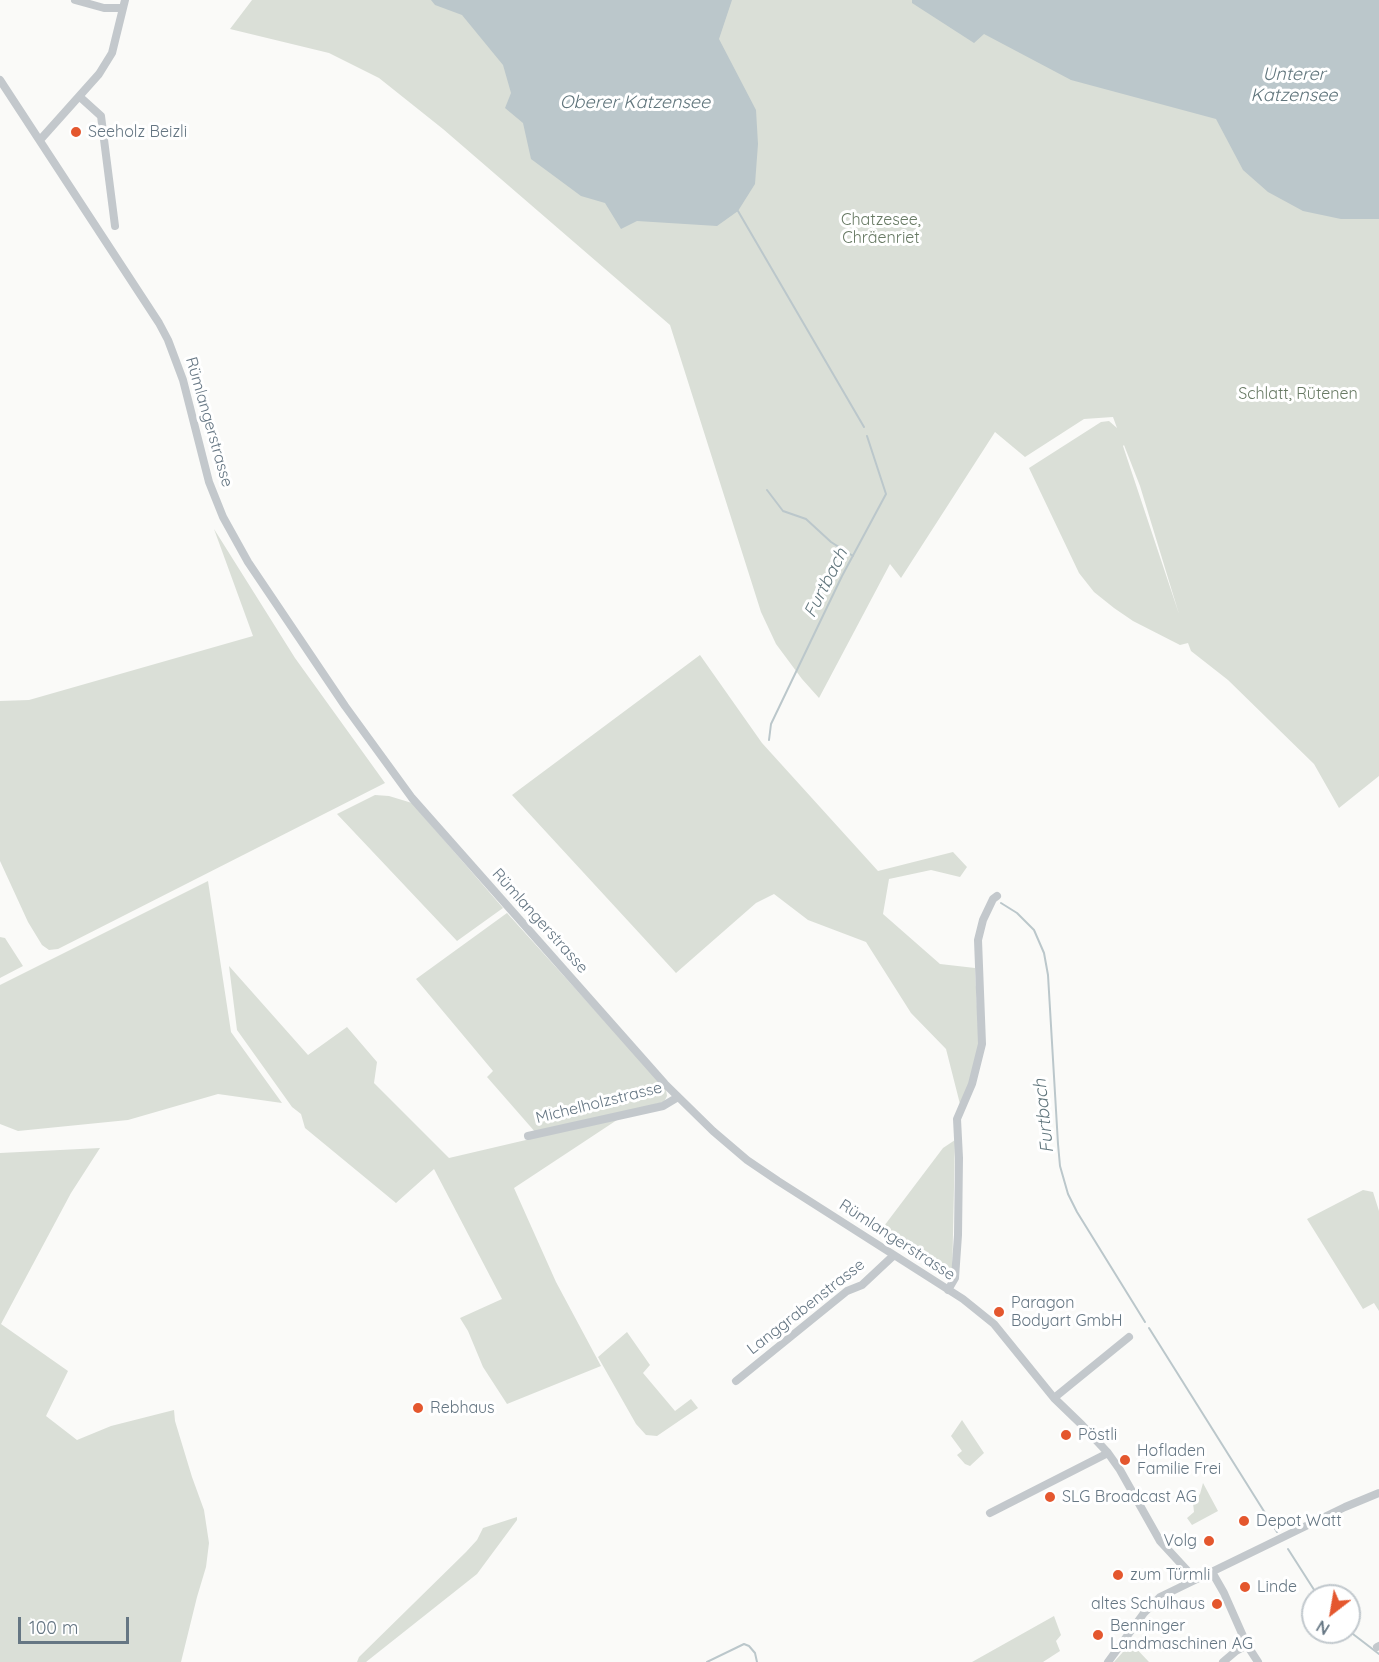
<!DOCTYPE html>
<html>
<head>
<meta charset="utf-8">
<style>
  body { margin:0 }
  #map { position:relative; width:1379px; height:1662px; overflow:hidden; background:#fafaf8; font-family:Quicksand,sans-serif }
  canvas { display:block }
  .north { position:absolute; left:1301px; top:1584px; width:60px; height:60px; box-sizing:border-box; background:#fff; border:2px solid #c1c8cd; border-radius:50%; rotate:211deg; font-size:16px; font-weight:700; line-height:24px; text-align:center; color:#657683 }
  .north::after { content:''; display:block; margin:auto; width:21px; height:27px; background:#e4572e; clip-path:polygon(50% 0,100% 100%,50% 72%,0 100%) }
  .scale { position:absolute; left:18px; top:1617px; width:111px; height:27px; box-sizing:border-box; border:3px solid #657683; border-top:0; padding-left:8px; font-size:18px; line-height:21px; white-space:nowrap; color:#657683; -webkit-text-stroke:4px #fff; paint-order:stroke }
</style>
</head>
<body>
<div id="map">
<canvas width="1379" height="1662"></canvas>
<div class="north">N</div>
<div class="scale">100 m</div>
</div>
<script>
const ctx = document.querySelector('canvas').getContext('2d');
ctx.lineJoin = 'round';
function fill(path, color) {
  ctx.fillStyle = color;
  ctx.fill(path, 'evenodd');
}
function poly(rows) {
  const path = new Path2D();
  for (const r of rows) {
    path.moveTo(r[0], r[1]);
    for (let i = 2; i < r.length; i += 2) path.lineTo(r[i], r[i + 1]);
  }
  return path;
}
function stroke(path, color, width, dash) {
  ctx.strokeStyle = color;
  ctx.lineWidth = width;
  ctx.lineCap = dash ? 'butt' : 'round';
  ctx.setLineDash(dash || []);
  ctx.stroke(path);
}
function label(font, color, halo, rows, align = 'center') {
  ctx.font = font + ' Quicksand,sans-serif';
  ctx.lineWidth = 6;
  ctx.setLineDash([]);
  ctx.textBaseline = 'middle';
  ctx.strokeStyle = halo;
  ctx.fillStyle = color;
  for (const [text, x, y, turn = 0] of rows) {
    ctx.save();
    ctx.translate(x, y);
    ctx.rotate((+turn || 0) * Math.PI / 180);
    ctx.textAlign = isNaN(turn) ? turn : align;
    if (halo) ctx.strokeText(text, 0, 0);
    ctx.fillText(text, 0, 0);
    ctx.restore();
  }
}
fill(poly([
  [252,0,1379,0,1379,776,1339,808,1314,764,1228,680,1191,651,1188,643,1180,645,1133,621,1114,608,1094,592,1079,573,1029,468,1101,422,1109,421,1117,428,1113,417,1084,419,1025,457,995,432,901,578,890,564,819,698,802,679,776,644,761,612,670,325,443,129,379,78,329,53,230,29],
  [1124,445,1140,486,1179,614,1123,446],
  [214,529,295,658,385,783,58,949,49,950,42,945,28,922,0,861,0,701,29,700,253,636],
  [700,655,762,743,878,871,953,852,967,867,960,877,931,870,889,879,883,914,940,964,975,968,979,1046,970,1082,960,1104,946,1049,911,1013,866,942,808,920,774,894,756,903,676,973,512,795],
  [375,795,389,796,412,803,503,908,457,941,337,814],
  [208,881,231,1032,282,1103,218,1094,128,1120,18,1131,0,1124,0,985],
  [507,913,666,1089,667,1096,664,1102,536,1133,487,1077,493,1071,416,979],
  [0,937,5,938,23,966,0,978],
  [229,966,308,1055,347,1027,377,1062,374,1083,449,1158,620,1118,514,1188,556,1282,601,1366,507,1404,483,1367,468,1331,460,1318,502,1299,434,1169,396,1203,305,1128,301,1114,292,1107,237,1030],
  [955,1140,952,1281,878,1234,943,1148],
  [100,1148,71,1193,1,1324,68,1371,46,1416,77,1440,111,1426,174,1410,175,1421,192,1477,204,1510,209,1543,206,1567,197,1597,181,1662,0,1662,0,1153],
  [1363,1190,1373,1192,1379,1211,1379,1311,1374,1303,1363,1309,1307,1219],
  [627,1332,650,1365,643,1373,675,1411,691,1399,698,1408,657,1436,646,1435,636,1424,598,1357],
  [962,1420,984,1453,970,1466,965,1464,957,1455,962,1451,951,1436],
  [1203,1483,1218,1511,1192,1525,1187,1518,1194,1512,1193,1503,1200,1494],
  [517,1517,517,1520,477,1574,366,1662,357,1662,359,1657,466,1552,477,1540,483,1528],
  [1054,1616,1061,1635,1056,1641,1060,1651,1043,1662,972,1662],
  [1131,1643,1149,1662,1114,1662]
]), '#dadfd7');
fill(poly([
  [431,0,732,0,719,39,756,110,758,144,755,184,738,211,717,226,637,221,621,229,605,203,581,196,531,159,523,123,505,108,511,93,503,65,462,15,435,5],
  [912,0,1379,0,1379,219,1341,219,1303,211,1268,192,1243,170,1216,119,1071,80,984,34,974,43,912,3]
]), '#bbc7cb');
stroke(poly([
  [738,211,864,427],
  [767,490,783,511,806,519,831,542,853,556],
  [769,740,771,724,842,576,886,494,867,436],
  [1001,903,1017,913,1034,930,1044,953,1048,975,1058,1144,1060,1166,1068,1194,1077,1212,1145,1322],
  [1149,1328,1277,1532],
  [1288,1549,1318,1596],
  [1349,1631,1379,1654],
  [707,1662,744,1644,749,1646,755,1653,757,1662]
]), '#bbc7cb', 2);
stroke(poly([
  [75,0,104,8,122,8],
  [0,80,159,323,168,340,183,380,209,482,223,517,248,562,345,706,412,798,665,1084,713,1131,747,1160,778,1181,963,1299,994,1324,1054,1398,1082,1425,1108,1453,1120,1470,1160,1541,1195,1579],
  [80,97,101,116,115,226],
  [40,140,99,74,112,53,125,0],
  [528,1136,663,1106,678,1097],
  [948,1290,955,1278,958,1235,959,1158,957,1119,972,1084,982,1044,978,940,983,920,993,899,997,896],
  [736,1381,847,1291,862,1285,893,1256],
  [1054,1398,1129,1337],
  [990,1513,1108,1453],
  [1212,1572,1224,1593,1247,1645,1258,1662],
  [1377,1647,1379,1646],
  [1108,1662,1144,1613,1160,1597,1345,1507,1379,1493],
  [1223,1662,1236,1651,1247,1645]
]), '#c3c8cc', 8);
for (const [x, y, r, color] of [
  [76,132,6,"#e4572e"],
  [999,1312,6,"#e4572e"],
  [418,1408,6,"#e4572e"],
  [1066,1435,6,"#e4572e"],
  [1125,1460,6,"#e4572e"],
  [1050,1497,6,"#e4572e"],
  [1244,1521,6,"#e4572e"],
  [1209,1541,6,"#e4572e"],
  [1118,1575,6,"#e4572e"],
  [1245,1587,6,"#e4572e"],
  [1217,1604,6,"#e4572e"],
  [1098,1635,6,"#e4572e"]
]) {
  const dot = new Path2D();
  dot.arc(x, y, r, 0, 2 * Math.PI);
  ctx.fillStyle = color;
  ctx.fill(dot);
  stroke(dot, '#fff', 2);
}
label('16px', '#657683', '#fff', [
  ["Seeholz Beizli",88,132],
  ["Paragon",1011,1303],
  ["Bodyart GmbH",1011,1321],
  ["Rebhaus",430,1408],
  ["Pöstli",1078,1435],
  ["Hofladen",1137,1451],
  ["Familie Frei",1137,1469],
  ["SLG Broadcast AG",1062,1497],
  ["Depot Watt",1256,1521],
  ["Volg",1197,1541,"right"],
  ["zum Türmli",1130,1575],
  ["Linde",1257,1587],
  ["altes Schulhaus",1205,1604,"right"],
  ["Benninger",1110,1626],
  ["Landmaschinen AG",1110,1644]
], 'left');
label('16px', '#687a64', '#fff', [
  ["Chatzesee,",881,220],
  ["Chräenriet",881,238],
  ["Schlatt, Rütenen",1298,394]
]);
label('16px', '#657683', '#fff', [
  ["Rümlangerstrasse",209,422,74],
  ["Rümlangerstrasse",540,921,48],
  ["Michelholzstrasse",599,1103,-14],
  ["Rümlangerstrasse",897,1240,33],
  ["Langgrabenstrasse",806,1307,-38]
]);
label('italic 18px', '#60757c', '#fff', [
  ["Unterer",1294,75],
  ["Katzensee",1294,96],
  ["Oberer Katzensee",635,103],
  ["Furtbach",826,583,-63],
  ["Furtbach",1044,1116,-96]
]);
</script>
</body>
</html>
